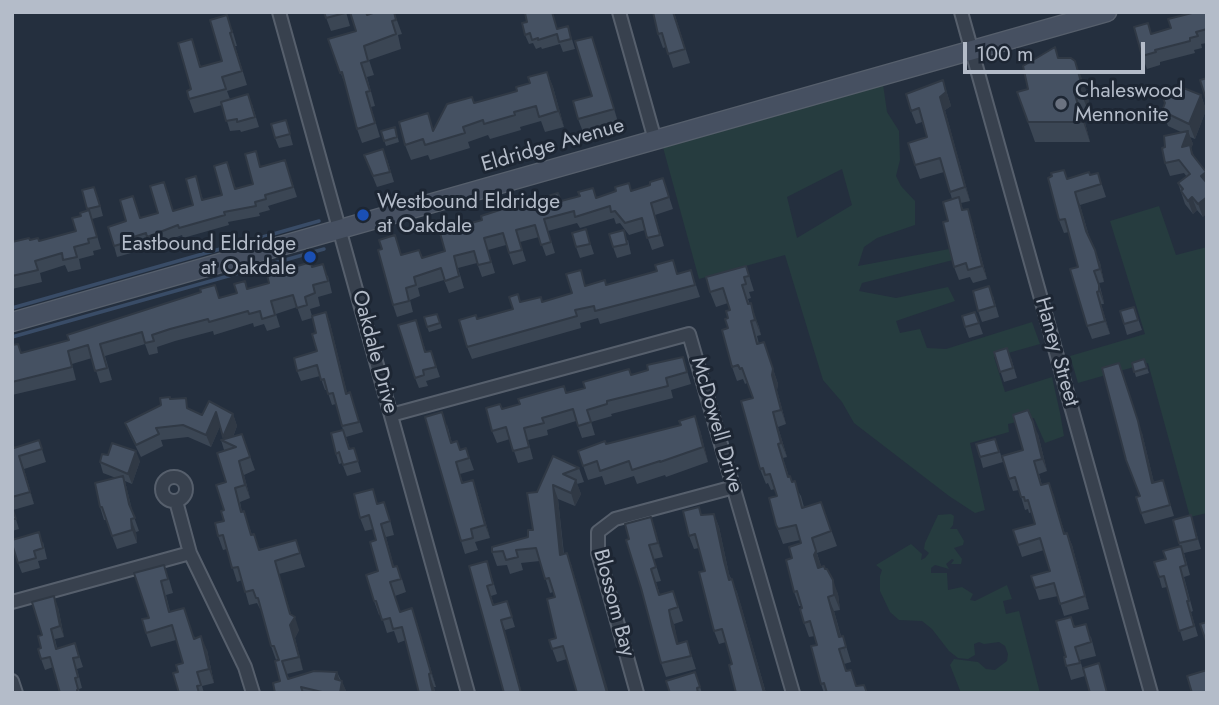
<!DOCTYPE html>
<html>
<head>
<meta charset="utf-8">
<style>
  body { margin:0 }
  #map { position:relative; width:1219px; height:705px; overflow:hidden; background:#242f3e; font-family:Jost,sans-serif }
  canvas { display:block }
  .frame { position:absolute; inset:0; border:14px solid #b4bcc9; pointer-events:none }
  .scale { position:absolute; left:963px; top:42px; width:182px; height:32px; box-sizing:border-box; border:4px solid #b4bcc9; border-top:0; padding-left:9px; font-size:21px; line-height:24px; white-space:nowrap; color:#b4bcc9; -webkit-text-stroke:5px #1d2633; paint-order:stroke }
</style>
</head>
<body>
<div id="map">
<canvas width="1219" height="705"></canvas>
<div class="frame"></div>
<div class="scale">100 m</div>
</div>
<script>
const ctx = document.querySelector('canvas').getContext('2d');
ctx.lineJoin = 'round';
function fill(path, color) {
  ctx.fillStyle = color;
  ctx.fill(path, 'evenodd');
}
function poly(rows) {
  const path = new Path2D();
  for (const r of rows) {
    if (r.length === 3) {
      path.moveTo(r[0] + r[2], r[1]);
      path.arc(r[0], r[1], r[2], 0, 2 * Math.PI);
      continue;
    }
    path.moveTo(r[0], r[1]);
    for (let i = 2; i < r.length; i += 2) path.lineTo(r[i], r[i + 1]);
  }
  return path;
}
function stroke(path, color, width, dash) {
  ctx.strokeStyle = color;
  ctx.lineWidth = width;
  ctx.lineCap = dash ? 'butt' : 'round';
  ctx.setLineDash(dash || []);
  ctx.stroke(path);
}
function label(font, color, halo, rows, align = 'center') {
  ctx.font = font + ' Jost,sans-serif';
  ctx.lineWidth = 6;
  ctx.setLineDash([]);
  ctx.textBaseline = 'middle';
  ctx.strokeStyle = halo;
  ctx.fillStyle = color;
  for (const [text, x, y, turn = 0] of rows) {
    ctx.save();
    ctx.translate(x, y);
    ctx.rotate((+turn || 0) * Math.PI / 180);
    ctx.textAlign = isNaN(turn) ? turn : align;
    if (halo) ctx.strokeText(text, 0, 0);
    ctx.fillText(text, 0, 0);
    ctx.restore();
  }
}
fill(poly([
  [883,84,887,112,899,131,900,160,896,176,901,186,915,201,915,225,877,238,864,247,858,266,960,247,961,258,862,283,859,291,896,298,948,287,955,301,896,321,900,333,920,329,927,348,946,349,1032,322,1040,344,994,357,1005,392,1052,377,1060,413,1064,436,1045,443,1034,418,1008,424,1009,432,970,443,985,510,975,513,949,496,854,423,842,402,823,380,785,255,699,279,661,140],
  [842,169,852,205,797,238,787,197],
  [1159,206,1176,255,1207,247,1207,513,1190,517,1148,363,1078,383,1070,356,1145,334,1110,221],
  [951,514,954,516,953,525,950,529,957,529,964,541,963,545,954,548,962,559,961,564,951,564,954,560,952,559,946,564,949,569,935,565,931,568,931,573,947,573,948,590,962,587,973,594,970,600,975,601,1007,585,1012,599,1003,601,1006,614,1019,611,1040,693,961,693,950,665,954,659,978,662,986,669,995,670,1007,661,1008,654,1005,646,999,642,984,644,979,642,974,644,975,655,968,659,958,658,949,651,932,629,922,621,899,620,890,612,880,591,880,576,882,570,876,565,911,544,922,554,921,560,925,558,929,553,924,549,925,543,938,515]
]), '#263c3f');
stroke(poly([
  [12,308,319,221],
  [12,337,324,249]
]), '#394c67', 3.5);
const street = poly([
  [279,12,468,693],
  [619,12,655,140],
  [961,12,1151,693],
  [391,415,689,334,793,693],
  [174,489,12],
  [176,501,190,553,245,667,253,693],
  [12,602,190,553],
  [12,681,16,693],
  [637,693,598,553,598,532,615,519,734,487]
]);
const secondary = poly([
  [12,322,1107,12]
]);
stroke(street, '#565f6c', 16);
stroke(secondary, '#565f6c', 21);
stroke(street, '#38414e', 12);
stroke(secondary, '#465061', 18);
fill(poly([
  [324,12,346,12,350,26,331,31],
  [350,12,367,12,368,15,394,12,402,34,398,35,401,49,369,60,374,75,367,77,375,106,371,107,380,137,362,143,357,129,346,87,328,39,356,31],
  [674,12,690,63,673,68,666,47,663,48,658,34],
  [1207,12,1207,43,1201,44,1202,48,1194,50,1195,53,1160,62,1160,65,1147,69,1142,56,1152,34,1171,28],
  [210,20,232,29,237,46,235,46,247,85,227,91,230,99,252,104,259,127,241,132,240,130,230,131,222,105,194,113,189,99,191,89,192,39,201,67,222,61],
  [527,22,557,29,571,36,575,49,563,52,560,44,542,49,541,47,536,49,533,43,529,44,525,35],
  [597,51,618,122,583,132,578,119,592,96],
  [1059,58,1083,81,1089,102,1087,108,1082,111,1090,142,1035,142,1017,92,1028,89],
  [547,72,553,87,564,127,545,132,541,121,520,127,521,130,490,139,488,135,468,142,470,148,430,160,428,155,411,160,405,145,434,129,474,103,517,91],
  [943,80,951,106,945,110,970,201,961,203,963,210,968,209,972,222,987,279,973,283,970,277,959,280,954,267,948,221,952,199,944,172,920,179,915,165,927,137,922,122,916,124,911,111],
  [1201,95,1206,110,1195,139,1190,137,1193,144,1191,148,1203,217,1197,210,1193,214,1185,204,1178,183,1187,177,1184,173,1170,176,1165,163,1165,147,1181,132,1168,126,1162,111],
  [286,120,293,145,279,148,275,138],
  [395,127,399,142,386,146,381,131],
  [364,155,387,159,394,182,377,187],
  [285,160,297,197,268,206,270,210,259,213,260,216,228,222,229,225,183,238,182,235,151,247,149,243,130,249,131,253,117,257,114,246,140,218,158,213,168,192,173,211,193,205,196,176,203,200,222,195,227,162,236,189,253,184,261,166],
  [1098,173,1106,197,1080,205,1089,236,1100,263,1104,282,1099,283,1103,298,1104,304,1101,304,1110,334,1092,339,1087,326,1078,267,1069,232,1064,233,1059,220,1068,178,1090,175],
  [663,178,673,209,655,215,664,246,652,250,645,230,629,235,620,223,616,224,614,218,580,228,577,223,548,231,555,253,546,256,539,237,520,242,526,261,513,265,506,245,488,250,495,273,482,277,477,263,458,268,464,288,449,293,444,280,418,288,420,296,410,300,413,312,397,317,393,305,399,247,401,255,419,250,423,258,445,251,464,225,546,201,558,193,561,201,596,197,631,191,650,185],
  [82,190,98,197,103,216,92,219,101,249,93,251,94,255,79,259,81,269,68,272,65,265,40,273,42,282,12,289,12,249,30,240,40,241,76,231,81,216,88,211],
  [589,239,594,254,580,258,576,247],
  [628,240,631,254,617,258,613,247],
  [746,266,754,291,749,292,751,298,748,299,759,327,761,335,757,336,759,344,769,357,778,384,777,390,786,424,778,427,787,457,783,458,789,477,801,496,804,507,821,502,837,546,817,553,821,566,821,567,825,569,838,594,840,610,834,611,841,636,843,636,851,662,844,664,847,671,857,686,864,685,867,693,824,693,821,684,817,645,815,636,809,637,804,623,801,606,799,606,794,592,792,558,801,543,800,540,783,544,776,525,777,496,775,489,771,490,768,483,766,484,760,469,753,398,747,383,745,384,743,379,737,381,732,367,728,328,730,310,728,303,716,307,710,292],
  [313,267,328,276,332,293,318,297,320,306,310,309,312,316,326,312,330,323,347,393,350,392,363,432,346,437,350,449,354,448,361,472,347,476,342,463,339,464,336,454,343,430,336,404,332,405,327,390,325,390,320,376,301,381,297,371,317,351,316,333,312,318,302,321,297,307,276,314,280,327,267,331,264,324,254,327,253,323,214,335,213,331,175,341,157,347,158,353,149,355,145,344,105,356,112,380,100,383,92,358,72,364,76,380,12,395,12,345,18,344,21,353,237,293,247,289,269,283],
  [678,274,695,282,700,297,600,324,598,318,580,323,581,328,472,359,467,347,477,319,513,309,521,302,542,302,572,293,586,285,607,285],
  [993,296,999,317,982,322,978,311],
  [1134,307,1142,330,1127,335,1120,311],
  [975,312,983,334,969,338,965,327],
  [437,314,442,328,429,332,427,327],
  [416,320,426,352,431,351,440,377,426,381,428,386,419,388,415,378],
  [994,352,1011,358,1017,378,1004,382],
  [683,357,691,384,671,390,673,398,611,414,612,416,591,422,595,435,582,438,576,421,547,430,548,435,528,440,533,459,518,463,510,439,497,443,492,431,502,409,567,393,648,370],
  [1144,359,1149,373,1136,377,1132,363],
  [171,399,202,415,233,414,237,426,233,437,242,434,255,470,244,475,250,498,240,502,242,512,244,511,252,535,260,549,296,540,305,567,279,574,291,615,299,630,295,638,303,670,287,674,289,678,337,672,347,693,275,693,280,681,279,660,278,659,276,660,271,646,261,611,257,603,249,605,242,580,237,582,227,549,223,550,218,536,224,521,226,482,224,450,221,440,224,439,220,426,211,447,188,437,161,440,163,446,141,457,130,435,125,423,161,405],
  [447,424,452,443,461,450,466,448,474,470,460,474,463,483,477,492,490,538,475,542,478,550,465,554,461,541],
  [700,430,708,462,666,477,665,475,637,484,634,476,605,485,602,476,588,480,578,451,606,444],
  [1142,433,1154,483,1163,480,1174,516,1145,524,1141,513,1139,496],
  [1038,434,1047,471,1039,474,1042,485,1049,483,1065,534,1067,533,1072,545,1089,609,1064,616,1058,596,1039,600,1035,588,1050,571,1044,550,1022,557,1018,545,1035,524,1032,512,1029,513,1028,509,1025,510,1019,490,1013,491,1009,479],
  [39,440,46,462,24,469,34,504,13,510,19,529,12,531,12,442,14,448],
  [999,449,1003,462,983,468,980,457],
  [108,455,140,461,132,484,125,481,133,514,139,531,136,532,137,543,117,549,106,520,104,520,100,507,116,478,103,473,100,462],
  [553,456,579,468,584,482,577,484,581,494,575,506,558,499,564,554,567,553,572,567,567,659,557,662,549,640,556,638,555,597,553,592,550,593,540,561,521,563,523,570,510,574,507,565,497,566,492,552,528,537,533,530,537,492],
  [378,504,389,516,394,535,386,537,394,567,402,579,406,592,395,596,399,609,400,612,412,608,436,687,434,687,435,693,419,693,406,640,398,643,394,631,387,633,381,614,379,615,374,601,378,571,376,540,373,529,365,531,360,518],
  [714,514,719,527,729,574,737,592,766,693,736,693,732,664,726,642,719,644,714,631,705,571,699,548,694,549,689,536,702,515],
  [1191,515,1201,549,1184,553,1190,575,1184,577,1193,611,1191,612,1198,636,1183,641,1167,587,1162,588,1159,577,1166,559,1180,547,1173,520],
  [651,517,663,557,654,559,661,581,656,582,660,595,678,605,683,621,674,624,677,640,678,644,687,641,696,669,666,677,661,663,629,539],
  [43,542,47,559,38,561,40,568,22,573,18,563],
  [469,566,490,571,497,594,491,596,494,605,507,601,515,627,505,630],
  [134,573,169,579,173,593,166,595,170,611,207,650,214,683,202,686,204,693,179,693,178,672,183,663,176,640,151,647,146,633,149,618],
  [58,607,64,637,55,639,57,648,75,643,83,667,77,669,82,688,79,689,80,693,60,693,53,667,45,670,41,659,41,648],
  [1071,617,1075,627,1091,637,1096,656,1080,660,1085,676,1071,680,1064,657,1066,657],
  [695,672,702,693,670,693]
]), '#3b4654');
fill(poly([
  [592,37,597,51,618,122,614,109],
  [1075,61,1083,81,1089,102,1087,108,1079,88],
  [547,72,553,87,564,127,558,111],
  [943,80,951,106,945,110,970,201,965,187,940,97],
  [1074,91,1082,111,1090,142,1083,122],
  [1201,95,1206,110,1195,139,1189,124],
  [1188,131,1193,144,1191,148,1195,158,1182,147],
  [1206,172,1207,173,1207,189,1201,176],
  [1075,192,1080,205,1091,244,1086,231],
  [1192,197,1197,210,1193,214,1188,201],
  [1207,197,1207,214,1203,217,1198,204],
  [968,209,972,222,987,279,982,266],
  [1095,250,1100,263,1104,282,1100,269],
  [1094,271,1103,298,1104,304,1099,291],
  [1097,292,1101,304,1110,334,1105,321],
  [751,303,756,318,761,335,755,320],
  [326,312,330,323,350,404,346,394],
  [764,342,778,384,777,390,786,424,781,410],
  [1123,375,1142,433,1157,495,1152,483],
  [216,412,221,424,211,447,206,435],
  [773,412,778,427,787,457,781,443],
  [233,414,237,426,230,444,225,442,223,437],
  [695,416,700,430,708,462,703,447],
  [1033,422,1038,434,1047,471,1042,459],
  [136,451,140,461,132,484,128,474],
  [19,456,24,469,34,504,30,492],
  [239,461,244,475,250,498,245,485],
  [123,476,127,489,133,517,129,504],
  [473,480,477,492,490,538,485,525],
  [576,480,581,494,575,506,571,493],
  [1049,483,1054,495,1068,547,1064,534],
  [553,485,558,499,565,569,560,555],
  [714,514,719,527,729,574,734,593,724,561],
  [651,517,656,531,663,557,658,543],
  [131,519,136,532,137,543,132,530],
  [381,524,386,537,398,580,393,567],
  [1067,533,1072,545,1089,609,1085,596],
  [812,538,821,566,819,569,814,555],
  [567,553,572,567,609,693,607,693],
  [275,561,293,620,295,617,299,630,295,638,303,670,290,625],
  [732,579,741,605,766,693,764,693],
  [833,580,838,594,840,610,834,595],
  [54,596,58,607,64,637,60,626],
  [828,597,834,611,845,652,839,637],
  [412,608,417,622,436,687,431,673],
  [669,610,674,624,682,658,677,644],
  [501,620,505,630,522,693,521,693],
  [201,636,207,650,214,683,209,669],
  [337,672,341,685,342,681,347,693,340,693,335,679],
  [429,674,434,687,435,693,433,693,431,685]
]), '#303945');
const building = poly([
  [324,12,345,12,345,13,326,18,324,12],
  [350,12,366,12,367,15,376,12,394,12,396,20,392,21,396,34,364,46,368,61,361,63,370,91,366,92,375,123,357,129,342,72,340,73,328,39,356,31,350,12],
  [529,12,552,12,557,29,568,26,571,39,559,42,557,34,538,40,538,38,532,40,530,33,525,35,522,23,527,22,525,13,529,12],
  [653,12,673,12,685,49,668,54,662,33,658,34,653,12],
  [1196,12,1207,12,1207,29,1196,32,1198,36,1190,38,1190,41,1155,50,1156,52,1142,56,1134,27,1148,23,1151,34,1171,28,1168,19,1196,12],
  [227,15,232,32,230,33,242,71,222,77,226,89,189,99,187,91,191,89,178,43,192,39,200,67,222,61,210,20,227,15],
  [592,37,614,109,578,119,573,101,592,96,575,41,592,37],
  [1055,47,1058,58,1071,58,1075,61,1081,82,1079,88,1074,91,1083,122,1028,122,1017,92,1028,89,1023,66,1055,47],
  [547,72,558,111,539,117,536,106,514,112,515,115,484,124,483,120,463,127,465,133,425,145,423,139,405,145,399,122,428,113,433,131,447,104,472,97,474,103,517,91,516,87,530,83,528,77,547,72],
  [1207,78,1207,102,1200,80,1207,78],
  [943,80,946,92,940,97,965,187,950,192,940,158,915,165,908,143,927,137,919,108,911,111,906,94,943,80],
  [1176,85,1201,95,1189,124,1162,111,1165,103,1163,98,1165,93,1174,90,1176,85],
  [248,94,255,117,237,122,237,119,226,121,221,102,248,94],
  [286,120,290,134,275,138,271,124,286,120],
  [395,127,397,137,384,141,381,131,395,127],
  [1188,131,1182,147,1190,145,1192,154,1206,172,1201,176,1207,183,1207,197,1198,204,1192,197,1188,201,1181,191,1183,189,1178,183,1190,174,1179,160,1165,163,1162,148,1165,147,1164,136,1188,131],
  [383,149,390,172,373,176,364,155,383,149],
  [256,151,260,167,285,160,293,187,265,195,266,199,255,202,256,206,224,212,225,215,179,228,178,225,147,237,146,233,127,239,128,242,114,246,108,227,126,221,120,200,133,196,140,218,158,213,150,186,164,182,173,211,193,205,186,179,196,176,202,200,222,195,214,166,227,162,235,189,253,184,245,154,256,151],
  [1064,170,1067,179,1089,172,1090,175,1098,173,1101,184,1075,192,1086,231,1095,250,1100,269,1094,271,1099,285,1099,291,1097,292,1105,321,1087,326,1070,269,1078,267,1065,219,1059,220,1048,178,1052,176,1051,173,1064,170],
  [663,178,669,197,651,203,660,235,647,238,642,218,625,223,615,211,611,212,610,206,575,217,574,211,544,219,551,242,541,245,535,225,516,230,522,250,509,253,503,233,484,238,491,262,478,265,474,251,454,256,459,276,445,281,441,268,414,277,416,285,406,288,409,301,393,305,378,250,382,249,379,240,395,235,401,255,419,250,422,258,445,251,440,233,448,230,447,225,463,221,464,225,482,220,481,216,512,206,527,202,528,206,546,201,545,197,558,193,561,201,580,196,578,192,593,188,596,198,616,191,615,187,629,183,631,191,650,185,650,182,663,178],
  [94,187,100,206,87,209,82,190,94,187],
  [959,197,962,210,968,209,982,266,968,270,966,263,954,267,943,222,948,221,943,202,959,197],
  [89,210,97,237,88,239,89,243,74,247,77,257,63,260,62,253,35,261,38,270,12,276,12,249,13,248,12,242,29,238,30,240,38,238,39,241,76,231,72,218,81,216,80,213,89,210],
  [586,229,590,244,576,247,572,233,586,229],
  [624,230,627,244,613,247,609,234,624,230],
  [673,260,677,274,691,270,695,285,595,311,594,306,575,310,577,316,467,347,459,320,476,315,477,319,513,309,509,297,518,294,520,302,541,297,542,302,572,293,566,274,581,270,585,286,605,280,606,285,657,271,655,265,673,260],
  [311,262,312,267,323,264,328,281,313,285,315,293,305,297,307,305,297,308,293,295,271,301,275,315,262,319,260,311,249,314,248,311,209,322,208,319,170,329,152,335,154,341,145,343,142,332,100,344,107,368,95,371,88,345,68,351,72,367,12,382,12,345,18,344,21,353,69,340,67,335,201,292,200,289,215,285,219,298,237,293,234,284,245,281,247,289,269,283,267,275,311,262],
  [746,266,749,276,744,277,746,284,742,285,748,304,751,303,753,312,755,320,751,321,757,344,764,342,773,369,772,375,781,410,773,412,781,443,778,444,788,477,790,476,792,482,795,481,802,508,821,502,831,531,812,538,816,551,814,555,818,568,824,566,825,569,827,569,833,580,834,595,828,597,839,637,843,636,846,647,839,649,846,671,851,670,856,686,864,685,867,693,827,693,824,683,821,684,811,646,817,645,810,621,804,623,800,609,802,608,797,591,794,592,786,560,792,558,789,547,801,543,796,525,778,529,776,525,769,498,777,496,770,474,765,475,763,468,760,469,741,401,753,398,742,368,740,369,738,365,732,367,722,330,728,328,725,319,728,318,726,311,730,310,723,288,710,292,706,277,746,266],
  [989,286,995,306,978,311,973,291,989,286],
  [1134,307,1138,320,1124,324,1120,311,1134,307],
  [326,312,346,394,350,392,359,422,342,426,333,393,328,394,324,379,321,380,317,365,297,371,294,358,317,351,312,334,316,333,312,316,326,312],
  [975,312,979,323,965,327,962,316,975,312],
  [437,314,440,323,427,327,424,317,437,314],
  [416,320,425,352,431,351,436,367,423,370,424,375,415,378,398,325,416,320],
  [1007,348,1013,368,1000,372,994,352,1007,348],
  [683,357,687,372,666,378,668,386,607,401,607,404,587,410,591,422,578,426,573,409,542,418,544,423,524,428,529,447,513,451,506,427,492,431,486,408,500,404,502,409,520,404,518,399,564,386,566,393,585,388,583,382,629,369,631,375,648,370,647,365,683,357],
  [1144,359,1147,368,1134,372,1132,363,1144,359],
  [1119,363,1138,421,1152,483,1163,480,1170,505,1141,513,1136,497,1140,496,1126,460,1102,368,1119,363],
  [170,397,170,399,186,398,187,408,202,415,209,401,233,414,223,437,216,412,206,435,183,425,156,428,159,434,136,445,125,423,161,405,160,398,170,397],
  [1028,410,1033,422,1042,459,1034,461,1041,485,1049,483,1064,534,1067,533,1085,596,1060,604,1054,583,1035,588,1031,576,1050,571,1040,538,1018,545,1013,530,1035,524,1028,500,1025,501,1024,497,1021,497,1015,477,1009,479,1002,456,1023,450,1013,415,1028,410],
  [442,412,451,443,457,441,460,450,466,448,469,458,456,462,462,483,473,480,485,525,471,529,473,538,461,541,425,417,442,412],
  [695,416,703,447,660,462,660,461,632,470,629,461,600,471,597,461,583,466,578,451,605,441,606,444,681,425,679,421,695,416],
  [343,430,349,449,354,448,358,461,343,465,339,452,336,454,331,433,343,430],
  [242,434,250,457,239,461,245,485,235,488,241,512,244,511,251,535,254,534,259,550,296,540,300,553,275,561,290,614,295,617,290,625,299,657,282,661,288,679,314,671,337,672,335,679,342,681,340,693,326,693,301,687,303,693,275,693,273,683,280,681,275,661,279,660,274,646,271,646,258,598,256,598,253,590,245,592,238,567,232,568,223,535,218,536,215,523,224,521,221,511,224,510,216,485,226,482,217,453,236,447,221,440,242,434],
  [995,439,999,452,980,457,976,444,995,439],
  [39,440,42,449,19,456,30,492,12,497,12,443,14,448,39,440],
  [112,443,136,451,128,474,100,462,102,454,108,455,112,443],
  [553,456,579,468,563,474,576,480,571,493,553,485,560,555,567,553,607,693,577,693,563,646,552,649,549,640,556,638,547,599,555,597,549,578,545,579,536,548,516,550,518,557,506,560,503,551,492,552,492,547,528,537,528,530,533,530,527,493,537,492,553,456],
  [123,476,129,504,135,518,131,519,132,530,112,536,102,507,100,507,95,483,123,476],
  [373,489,377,504,384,502,390,521,381,524,393,567,397,566,401,579,390,582,400,612,412,608,431,673,429,674,431,685,433,693,419,693,402,627,393,629,390,618,382,620,376,601,374,601,366,575,378,571,370,542,376,540,369,515,360,518,354,494,373,489],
  [12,507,16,519,12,519,12,507],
  [699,507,701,515,714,514,724,561,729,580,732,579,764,693,736,693,729,665,732,664,722,629,714,631,699,572,705,571,695,534,689,536,683,511,699,507],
  [1191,515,1197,539,1179,543,1173,520,1191,515],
  [651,517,658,543,649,545,656,567,651,569,659,595,673,591,678,607,669,610,672,626,677,644,687,641,691,656,661,663,641,588,626,540,629,539,625,524,651,517],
  [39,532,43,548,34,551,36,558,18,563,12,544,12,540,39,532],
  [1181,546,1186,565,1180,567,1189,601,1187,601,1194,626,1179,631,1164,576,1159,577,1154,562,1166,559,1163,551,1181,546],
  [487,561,493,584,487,586,493,605,507,601,512,617,501,620,521,693,504,693,469,566,487,561],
  [164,565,168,579,161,581,169,612,184,608,194,639,201,636,209,669,197,672,201,685,197,686,199,693,179,693,173,673,178,672,176,665,183,663,172,625,146,633,142,619,149,618,134,573,164,565],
  [54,596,60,626,51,629,56,649,75,643,79,657,73,658,78,677,75,678,78,689,77,690,77,693,60,693,50,657,41,659,38,649,41,648,38,636,42,635,32,602,54,596],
  [1071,617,1074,627,1086,624,1091,642,1075,647,1080,663,1066,666,1064,657,1066,657,1056,621,1071,617],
  [1207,622,1207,644,1200,624,1207,622],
  [1099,663,1107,693,1090,693,1083,668,1099,663],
  [1207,670,1207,693,1192,693,1187,676,1207,670],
  [695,672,700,687,697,688,698,693,680,693,679,692,670,693,666,681,695,672]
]);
fill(building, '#455162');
stroke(building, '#303945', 2);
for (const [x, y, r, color] of [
  [1061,104,7,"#6b7280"],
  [363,215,7,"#1a4fb4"],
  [310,257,7,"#1a4fb4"]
]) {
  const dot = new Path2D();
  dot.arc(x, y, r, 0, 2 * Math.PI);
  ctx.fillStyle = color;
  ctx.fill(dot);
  stroke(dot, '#1d2633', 2.5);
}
label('21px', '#b4bcc9', '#1d2633', [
  ["Chaleswood",1075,92],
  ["Mennonite",1075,116],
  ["Westbound Eldridge",377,203],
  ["at Oakdale",377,227],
  ["Eastbound Eldridge",296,245,"right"],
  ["at Oakdale",296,269,"right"]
], 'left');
label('21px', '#b4bcc9', '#1d2633', [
  ["Eldridge Avenue",553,146,-16],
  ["Oakdale Drive",374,352,75],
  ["Haney Street",1056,352,74],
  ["McDowell Drive",716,425,74],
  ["Blossom Bay",613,603,75]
]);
</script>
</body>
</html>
